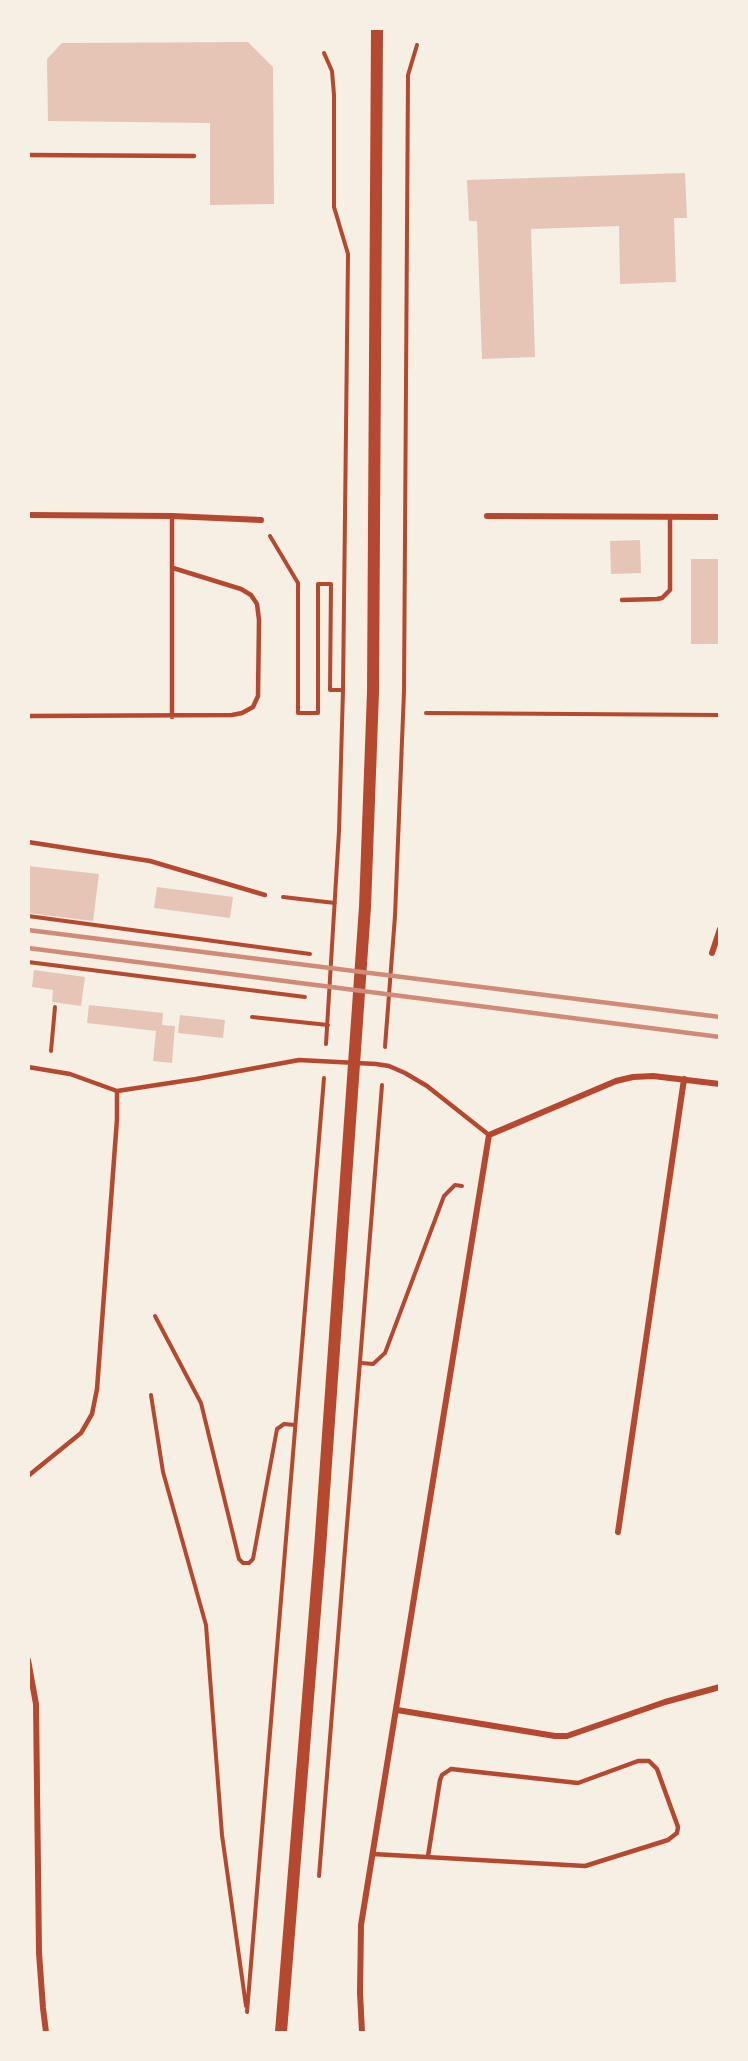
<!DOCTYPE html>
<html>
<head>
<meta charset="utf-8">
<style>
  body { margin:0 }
  #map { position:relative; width:748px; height:2061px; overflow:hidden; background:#f6efe4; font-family:"Noto Serif",serif }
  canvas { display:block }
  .frame { position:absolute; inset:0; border:30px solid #f6efe4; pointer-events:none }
</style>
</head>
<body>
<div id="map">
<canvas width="748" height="2061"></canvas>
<div class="frame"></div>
</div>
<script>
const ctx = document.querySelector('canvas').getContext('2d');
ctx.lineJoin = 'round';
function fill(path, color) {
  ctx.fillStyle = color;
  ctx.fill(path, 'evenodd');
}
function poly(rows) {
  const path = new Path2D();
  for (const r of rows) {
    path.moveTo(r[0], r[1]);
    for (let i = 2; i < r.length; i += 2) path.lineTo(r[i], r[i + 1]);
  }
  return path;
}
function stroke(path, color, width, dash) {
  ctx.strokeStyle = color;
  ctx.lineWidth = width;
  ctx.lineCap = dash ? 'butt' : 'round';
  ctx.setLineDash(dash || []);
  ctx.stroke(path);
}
fill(poly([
  [248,42,273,67,274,204,210,205,210,123,48,121,47,59,62,43],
  [685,173,687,218,674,218,676,282,620,284,619,226,531,229,535,357,482,359,477,221,469,221,467,180],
  [640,540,641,573,611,574,610,541],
  [691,559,720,559,720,644,691,644],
  [28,866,99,874,93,921,28,913],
  [157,887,233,897,230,918,154,908],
  [34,970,85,977,81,1006,52,1002,53,990,32,987],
  [89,1005,163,1013,162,1025,175,1026,172,1063,153,1061,156,1031,87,1023],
  [180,1015,225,1020,223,1038,178,1033]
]), '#e6c5b7');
stroke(poly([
  [324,53,332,71,334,95,334,207,348,254,343,690,339,831,326,1044],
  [270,536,298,583,298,713,318,713,318,584,331,584,330,690,343,690],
  [426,713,720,715],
  [283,897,335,903],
  [28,916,310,954],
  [28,962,305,997],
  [252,1017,328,1025],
  [385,1047,395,916,404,691,408,75,417,45],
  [51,1051,55,1007],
  [155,1316,201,1403,239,1559,243,1563,249,1563,253,1559,277,1429,284,1424,295,1425],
  [362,1363,373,1364,385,1353,444,1196,455,1185,462,1186],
  [151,1395,163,1472,206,1625,222,1835,246,2006],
  [319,1876,382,1085],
  [247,2012,324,1078]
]), '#b5482f', 4);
stroke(poly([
  [28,155,194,156],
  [622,600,657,599,662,598,670,590,670,517],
  [28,716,232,715,242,713,253,707,258,696,259,620,257,604,251,595,241,589,173,568],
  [172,717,172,516],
  [28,842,150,861,265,895],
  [28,1067,70,1074,117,1091,196,1079,299,1060,376,1064,389,1066,405,1073,427,1086,489,1135],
  [28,1476,81,1433,92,1414,97,1389,117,1119,117,1091],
  [373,1854,585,1866,668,1840,677,1833,678,1827,657,1769,649,1761,638,1761,578,1783,451,1769,442,1775,440,1780,428,1856]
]), '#b5482f', 4.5);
stroke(poly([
  [28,515,172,516,261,520],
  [487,516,720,517],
  [712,953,720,929],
  [618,1532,684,1079],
  [28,1660,36,1704,39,1953,43,2008,46,2032],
  [397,1710,555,1736,567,1736,665,1702,720,1687],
  [362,2032,360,1993,361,1925,489,1135,616,1081,633,1077,653,1076,720,1084]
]), '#b5482f', 6);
stroke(poly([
  [281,2032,320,1549,365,907,373,692,377,28]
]), '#b5482f', 12);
stroke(poly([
  [28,930,720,1017],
  [28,948,720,1037]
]), '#cf8b77', 4.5);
</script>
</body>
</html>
